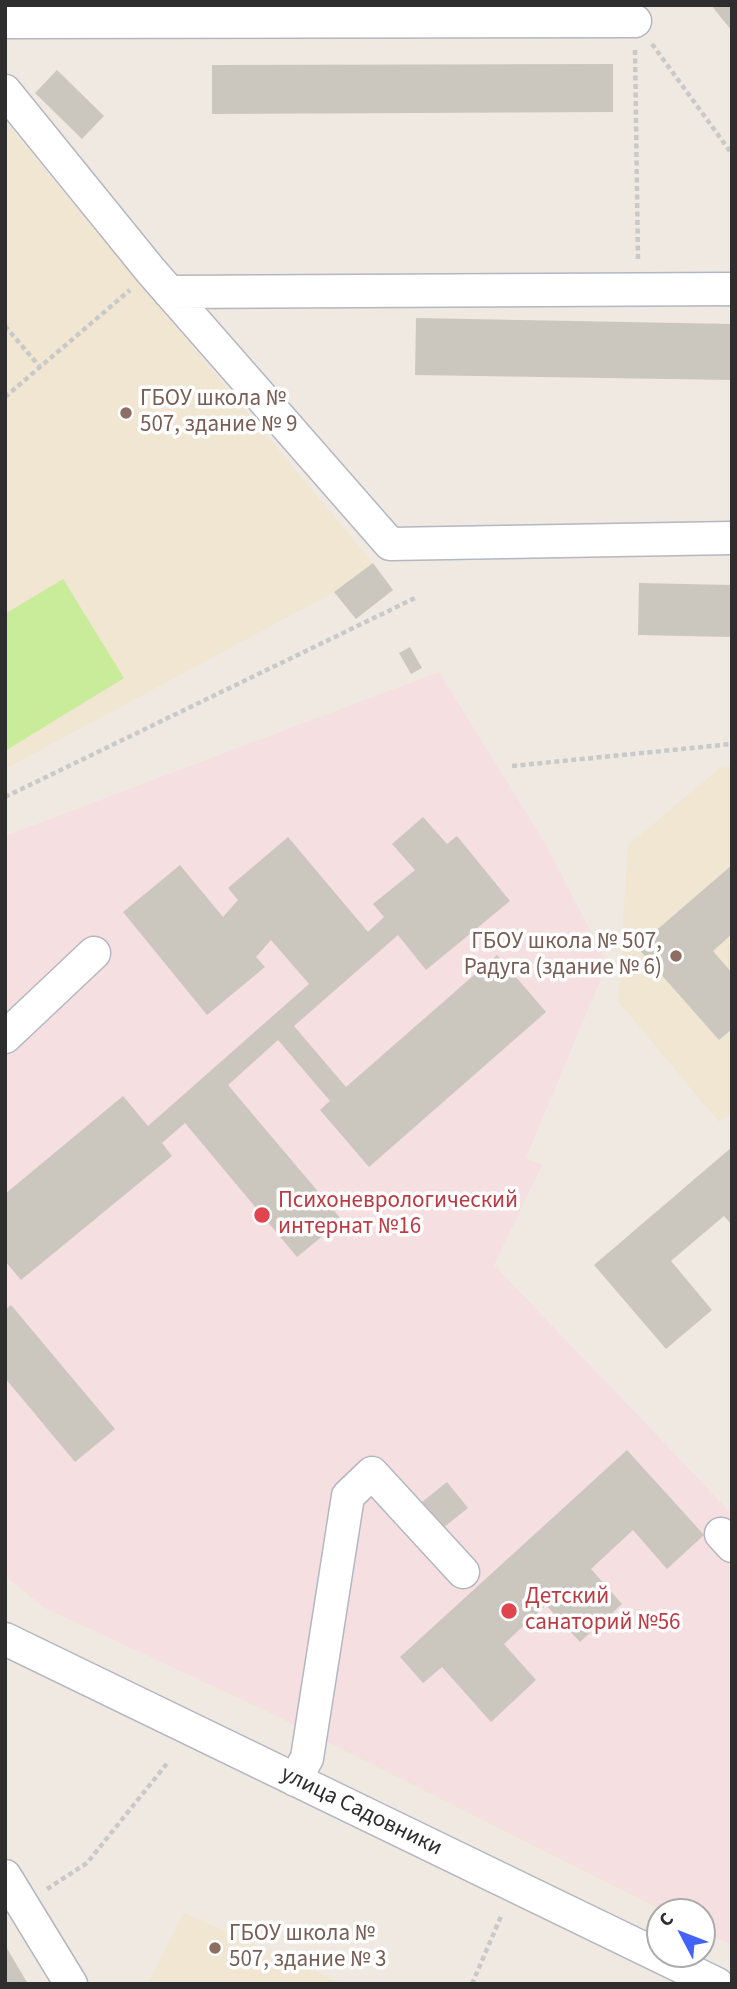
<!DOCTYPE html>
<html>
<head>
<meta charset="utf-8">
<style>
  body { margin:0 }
  #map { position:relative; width:737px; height:1989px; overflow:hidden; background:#efe9e1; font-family:"Source Sans 3",sans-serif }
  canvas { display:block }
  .frame { position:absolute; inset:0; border:7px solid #2e2e2e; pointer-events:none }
  .north { position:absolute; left:646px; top:1898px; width:70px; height:70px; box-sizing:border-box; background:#fff; border:2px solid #ababab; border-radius:50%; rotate:312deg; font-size:19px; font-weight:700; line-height:28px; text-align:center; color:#2e2e2e }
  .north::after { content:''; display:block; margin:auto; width:24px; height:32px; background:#4264fb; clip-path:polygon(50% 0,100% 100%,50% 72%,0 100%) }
</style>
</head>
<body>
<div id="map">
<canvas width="737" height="1989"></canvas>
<div class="frame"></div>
<div class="north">С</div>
</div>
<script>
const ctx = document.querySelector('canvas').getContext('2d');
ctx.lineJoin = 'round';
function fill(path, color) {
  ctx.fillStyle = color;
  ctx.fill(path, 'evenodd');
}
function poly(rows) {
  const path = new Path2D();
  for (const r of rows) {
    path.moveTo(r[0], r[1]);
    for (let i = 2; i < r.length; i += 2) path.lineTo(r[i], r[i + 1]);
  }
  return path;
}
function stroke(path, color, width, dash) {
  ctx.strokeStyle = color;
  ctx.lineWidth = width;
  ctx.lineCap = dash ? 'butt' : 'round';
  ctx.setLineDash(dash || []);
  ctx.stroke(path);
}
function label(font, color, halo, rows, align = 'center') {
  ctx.font = font + ' "Source Sans 3",sans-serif';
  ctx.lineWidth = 7;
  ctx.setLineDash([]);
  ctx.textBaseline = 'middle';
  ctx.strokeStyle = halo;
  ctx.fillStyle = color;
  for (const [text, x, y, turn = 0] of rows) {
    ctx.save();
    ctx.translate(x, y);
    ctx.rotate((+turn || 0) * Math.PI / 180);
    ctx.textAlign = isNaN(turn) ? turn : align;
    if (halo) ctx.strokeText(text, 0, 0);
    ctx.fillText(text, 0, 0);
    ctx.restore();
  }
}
fill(poly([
  [5,122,373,563,334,592,5,769],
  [732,766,732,1112,719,1122,618,1001,628,845,721,767],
  [184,1913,343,1984,148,1984]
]), '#f0e6d1');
fill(poly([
  [439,672,549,850,607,964,526,1158,542,1165,494,1265,732,1514,732,1939,729,1944,702,1930,702,1912,666,1912,260,1708,45,1608,5,1576,5,836]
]), '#f5dfe0');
fill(poly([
  [63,579,124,678,5,751,5,614]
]), '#c9ec9a');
fill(poly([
  [711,5,732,5,732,31],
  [613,64,613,112,212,114,212,65],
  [57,70,104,116,82,139,35,93],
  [416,318,732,324,732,380,415,375],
  [373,563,393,590,356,619,334,592],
  [639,583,732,585,732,637,638,635],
  [410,647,422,668,411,674,399,653],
  [423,817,447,844,457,836,510,901,426,970,398,935,294,1026,346,1087,497,955,546,1012,369,1167,320,1110,330,1101,278,1040,228,1085,342,1220,297,1257,185,1123,162,1143,172,1156,21,1280,5,1261,5,1194,123,1096,148,1126,309,984,271,940,256,957,265,967,207,1015,123,912,180,865,223,917,238,900,228,888,288,837,368,932,384,917,373,904,415,870,392,844],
  [732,865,732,934,713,951,732,973,732,1029,719,1040,637,947],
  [732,1147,732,1225,724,1216,671,1261,712,1310,666,1349,594,1265],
  [11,1305,115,1429,75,1462,5,1378,5,1310],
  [627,1450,704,1535,667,1569,633,1530,591,1569,622,1604,580,1642,546,1605,504,1644,536,1680,491,1722,442,1667,423,1683,400,1657],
  [447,1482,468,1508,443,1528,422,1502],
  [5,1945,28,1984,5,1984]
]), '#cbc7bf');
const minor = poly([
  [5,22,635,21],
  [5,91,151,271,390,544,732,538],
  [169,292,732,289],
  [5,1037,94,953],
  [721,1534,732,1546],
  [5,1639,717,1984],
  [295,1780,307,1758,348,1496,372,1473,463,1572],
  [5,1876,71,1984]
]);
stroke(minor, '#b4b7c1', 35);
stroke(poly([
  [652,44,732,154],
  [635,50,638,261],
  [5,326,40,367],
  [5,397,130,290],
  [512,766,732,744],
  [5,797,415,598],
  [47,1889,87,1863,169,1761],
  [472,1984,502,1914]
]), '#c9c9c9', 4.5, [5, 3.5]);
stroke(minor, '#fff', 32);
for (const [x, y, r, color] of [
  [126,413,7,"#8d6e63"],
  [676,956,7,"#8d6e63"],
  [262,1215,9,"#e0444e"],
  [509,1611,9,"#e0444e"],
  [215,1948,7,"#8d6e63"]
]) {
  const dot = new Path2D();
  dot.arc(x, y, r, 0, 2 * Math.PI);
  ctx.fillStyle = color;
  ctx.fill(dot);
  stroke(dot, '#fff', 2.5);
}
label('23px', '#785e54', '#fff', [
  ["ГБОУ школа №",140,400],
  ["507, здание № 9",140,426],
  ["ГБОУ школа № 507,",662,943,"right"],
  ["Радуга (здание № 6)",662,969,"right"],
  ["ГБОУ школа №",229,1935],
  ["507, здание № 3",229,1961]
], 'left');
label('23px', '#be3a42', '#fff', [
  ["Психоневрологический",278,1202],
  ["интернат №16",278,1228],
  ["Детский",525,1598],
  ["санаторий №56",525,1624]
], 'left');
label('23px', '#2e2e2e', '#fff', [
  ["улица Садовники",361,1812,26]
]);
</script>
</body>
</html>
